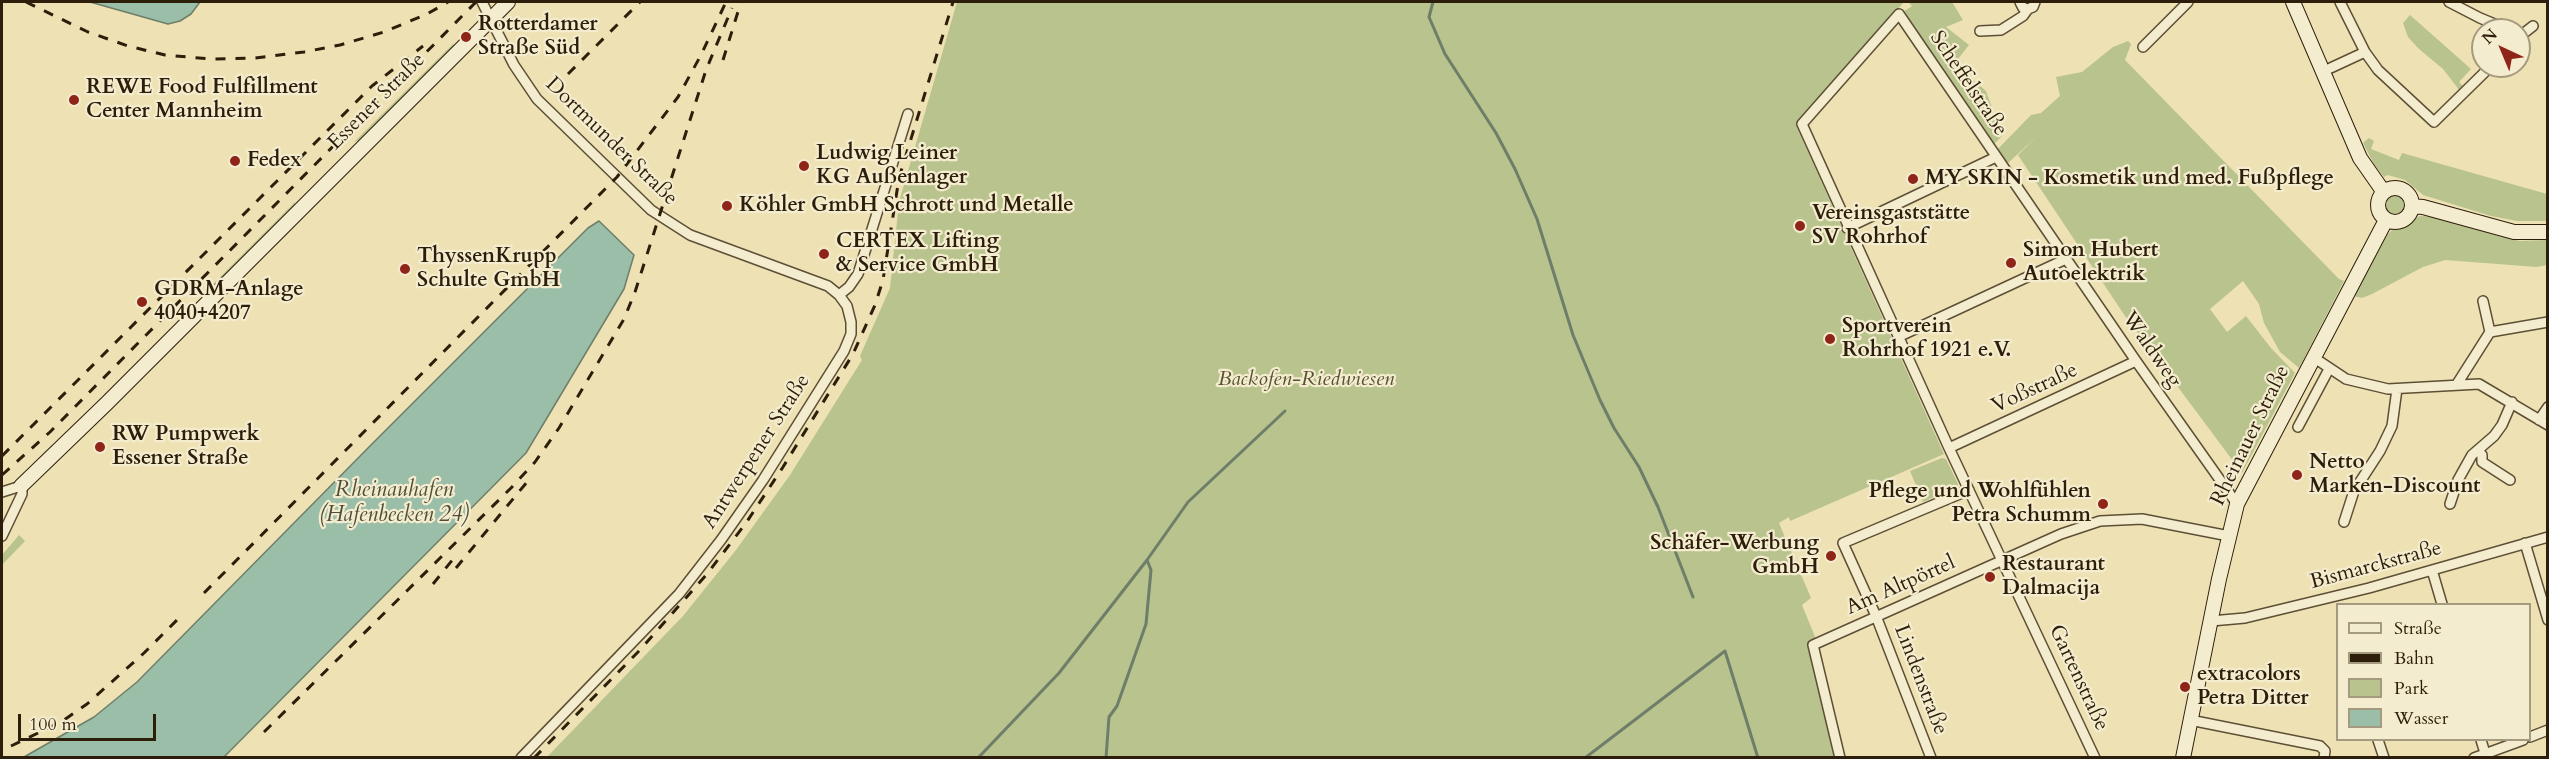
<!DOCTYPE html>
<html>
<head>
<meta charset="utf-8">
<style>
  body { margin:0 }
  #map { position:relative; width:2549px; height:759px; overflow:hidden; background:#eee1b3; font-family:Cardo,serif }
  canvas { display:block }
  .frame { position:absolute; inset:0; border:3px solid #2d1e0b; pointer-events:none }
  .legend { position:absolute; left:2336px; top:603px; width:195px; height:138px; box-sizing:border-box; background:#f4ecce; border:2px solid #a49a80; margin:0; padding:8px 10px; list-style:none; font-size:18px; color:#2d1e0b }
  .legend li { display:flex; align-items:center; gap:12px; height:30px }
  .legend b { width:30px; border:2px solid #a49a80 }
  .north { position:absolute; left:2471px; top:18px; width:60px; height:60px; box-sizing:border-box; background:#f4ecce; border:2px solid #a49a80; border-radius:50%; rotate:316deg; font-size:16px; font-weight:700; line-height:24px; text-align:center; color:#2d1e0b }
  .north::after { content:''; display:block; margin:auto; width:21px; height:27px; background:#8f2418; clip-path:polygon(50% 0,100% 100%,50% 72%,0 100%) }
  .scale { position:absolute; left:18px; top:714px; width:138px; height:27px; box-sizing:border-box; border:3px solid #2d1e0b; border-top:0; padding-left:8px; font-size:18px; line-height:21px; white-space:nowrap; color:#2d1e0b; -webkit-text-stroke:4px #f4ecce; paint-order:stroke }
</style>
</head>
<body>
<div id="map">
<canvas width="2549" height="759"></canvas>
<div class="frame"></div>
<ul class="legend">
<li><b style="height:8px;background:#f4ecce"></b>Straße</li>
<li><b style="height:8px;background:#2d1e0b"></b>Bahn</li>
<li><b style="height:16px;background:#b8c38d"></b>Park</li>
<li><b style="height:16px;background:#9abea8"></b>Wasser</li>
</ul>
<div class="north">N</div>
<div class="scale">100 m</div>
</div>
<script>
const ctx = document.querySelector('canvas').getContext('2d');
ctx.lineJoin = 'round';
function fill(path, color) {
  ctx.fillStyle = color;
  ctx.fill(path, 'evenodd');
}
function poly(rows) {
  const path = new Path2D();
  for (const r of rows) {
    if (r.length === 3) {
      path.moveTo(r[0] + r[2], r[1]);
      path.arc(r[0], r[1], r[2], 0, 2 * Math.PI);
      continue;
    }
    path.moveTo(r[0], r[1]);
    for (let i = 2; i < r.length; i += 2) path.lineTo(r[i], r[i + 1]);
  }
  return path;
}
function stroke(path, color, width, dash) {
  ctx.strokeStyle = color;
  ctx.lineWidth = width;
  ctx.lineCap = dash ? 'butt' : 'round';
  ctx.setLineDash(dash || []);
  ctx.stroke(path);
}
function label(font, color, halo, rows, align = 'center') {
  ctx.font = font + ' Cardo,serif';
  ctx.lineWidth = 4.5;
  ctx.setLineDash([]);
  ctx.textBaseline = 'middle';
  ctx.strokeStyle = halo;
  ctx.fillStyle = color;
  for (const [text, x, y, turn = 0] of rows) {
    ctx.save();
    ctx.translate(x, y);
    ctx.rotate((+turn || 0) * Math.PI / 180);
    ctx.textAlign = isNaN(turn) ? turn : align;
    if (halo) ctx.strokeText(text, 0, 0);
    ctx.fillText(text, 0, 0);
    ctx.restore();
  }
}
fill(poly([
  [957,2,1904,2,1807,113,1797,128,1944,454,1790,521,1789,517,1779,523,1811,598,1802,605,1816,639,1808,643,1809,649,1836,757,546,758,683,616,736,550,790,475,862,360,860,356,890,288,899,202],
  [1908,2,1952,2,1963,20,1946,27,1969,45,1954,64,1986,91,2002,136,1993,145,1903,12,1912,6],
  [2410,15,2471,69,2459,82,2464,87,2460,91,2443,69,2419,49,2408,37,2403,23],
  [2128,41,2131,44,2125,60,2339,279,2344,281,2299,368,2280,352,2264,323,2259,304,2243,281,2210,309,2227,332,2246,316,2271,348,2295,373,2242,473,2125,316,2018,155,2037,136,2006,165,1997,150,2031,115,2041,113,2060,96,2056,77,2082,72,2113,47],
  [453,44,455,46,363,138,354,142],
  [2369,138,2374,141,2371,149,2399,160,2402,153,2547,194,2547,221,2517,221,2491,216,2423,195,2405,180,2388,175,2384,177,2374,164,2363,143],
  [2395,205,11],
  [295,202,294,208,210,292,208,289],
  [2420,216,2439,217,2498,236,2520,241,2547,240,2547,265,2537,267,2445,260,2423,267,2372,294,2362,298,2353,296,2387,235,2394,228],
  [1942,458,1946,459,1958,484,1957,487,1923,502,1910,471],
  [19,535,25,541,2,565,2,555]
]), '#b8c38d');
const water = poly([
  [90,2,200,2,191,14,180,21,168,24,90,2],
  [599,221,634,255,624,289,526,453,224,757,24,757,94,717,137,682,367,449,588,228,599,221]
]);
fill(water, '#9abea8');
stroke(water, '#6e7e69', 1.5);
stroke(poly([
  [1433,2,1429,17,1445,54,1496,133,1515,169,1537,219,1573,335,1600,400,1614,428,1639,467,1658,507,1693,597],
  [978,758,1059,673,1147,560,1188,502,1285,411],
  [1106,758,1109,717,1117,706,1146,624,1151,570,1147,560],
  [1585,758,1725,651,1758,758]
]), '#6e7e69', 3);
const street = poly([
  [482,2,514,65,537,99,651,210,690,235,828,286,839,295,847,306,851,322,851,334,844,351,763,480,721,540,679,594,521,758],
  [2020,2,2023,8,2028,9,2033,7,2035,2],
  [2340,2,2365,52,2378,70,2434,122,2491,66],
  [2449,2,2480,18,2509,30],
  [1980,31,2001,30,2023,16,2028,9],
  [2519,37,2533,26],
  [2143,47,2188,2],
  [2324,71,2365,52],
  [1847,228,1996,157],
  [839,295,849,287,858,274,908,114],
  [2483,301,2490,332],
  [1898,337,2066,259],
  [2313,357,2346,379,2388,389,2479,384,2548,425],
  [2457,384,2490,332,2548,322],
  [2539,420,2548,407],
  [2298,427,2329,369],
  [1949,448,2136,361],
  [2478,450,2482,455,2482,462,2510,480],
  [2,492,21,486],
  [2450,504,2458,480,2472,455,2494,436,2502,425,2512,402],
  [2344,522,2354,491,2380,451,2392,426,2397,389],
  [2,536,22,494,22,485],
  [2525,543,2548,620],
  [2432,570,2442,604],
  [2211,621,2245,618,2369,588,2548,537],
  [2190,720,2320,746,2325,751,2324,758],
  [2530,737,2548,730],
  [2378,740,2384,758],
  [2481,740,2485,753],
  [1840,758,1813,645,2061,534,2100,521,2142,519,2229,536],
  [1931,758,1876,616,1843,543,1969,490],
  [2095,758,1949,448,1802,124,1899,14,2136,361,2237,504],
  [2474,758,2523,740]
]);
const secondary = poly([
  [2293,2,2360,158,2383,191],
  [2395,205,17],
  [2412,206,2423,207,2514,232,2548,232],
  [21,486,107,403,508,2],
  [2183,758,2219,579,2237,504,2386,220]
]);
stroke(street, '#5d4f35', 12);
stroke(secondary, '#2d1e0b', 16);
stroke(street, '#f4ecce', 9);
stroke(secondary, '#f4ecce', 14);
stroke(poly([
  [26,2,88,32,128,46,165,55,211,59,255,58,304,52,340,45,384,32,427,14,448,2],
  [723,60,741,2],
  [568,74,640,2],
  [2,456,372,86,423,46],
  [2,475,50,432,476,2],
  [456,568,527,482],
  [433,584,458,553],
  [204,593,617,177,678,97,701,55,726,2],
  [264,732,511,488,535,462,559,428,624,319,635,292,706,70,732,8],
  [11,746,61,722,87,704,144,653,181,616],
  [534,758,638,652,707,574,746,523,783,467,853,354,875,305,883,280,899,178,953,2]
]), '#2d1e0b', 3, [10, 10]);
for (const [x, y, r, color] of [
  [466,37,6,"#8f2418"],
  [74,100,6,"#8f2418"],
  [235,161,6,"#8f2418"],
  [804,166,6,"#8f2418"],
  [1913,179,6,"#8f2418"],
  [727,206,6,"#8f2418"],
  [1800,226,6,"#8f2418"],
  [824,254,6,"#8f2418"],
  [2011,263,6,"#8f2418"],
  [405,269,6,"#8f2418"],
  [142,302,6,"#8f2418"],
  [1830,339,6,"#8f2418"],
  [100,447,6,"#8f2418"],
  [2297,475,6,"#8f2418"],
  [2103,504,6,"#8f2418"],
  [1831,556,6,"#8f2418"],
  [1990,577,6,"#8f2418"],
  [2185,687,6,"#8f2418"]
]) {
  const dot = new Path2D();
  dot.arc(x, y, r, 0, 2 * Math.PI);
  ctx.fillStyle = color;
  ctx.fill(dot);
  stroke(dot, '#f4ecce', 2);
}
label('bold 21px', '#2d1e0b', '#f4ecce', [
  ["Rotterdamer",478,25],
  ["Straße Süd",478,49],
  ["REWE Food Fulfillment",86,88],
  ["Center Mannheim",86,112],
  ["Ludwig Leiner",816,154],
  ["KG Außenlager",816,178],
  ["Fedex",247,161],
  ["MY SKIN - Kosmetik und med. Fußpflege",1925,179],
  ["Köhler GmbH Schrott und Metalle",739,206],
  ["Vereinsgaststätte",1812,214],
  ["SV Rohrhof",1812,238],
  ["CERTEX Lifting",836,242],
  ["& Service GmbH",836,266],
  ["Simon Hubert",2023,251],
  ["Autoelektrik",2023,275],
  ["ThyssenKrupp",417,257],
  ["Schulte GmbH",417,281],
  ["GDRM-Anlage",154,290],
  ["4040+4207",154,314],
  ["Sportverein",1842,327],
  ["Rohrhof 1921 e.V.",1842,351],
  ["RW Pumpwerk",112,435],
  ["Essener Straße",112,459],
  ["Netto",2309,463],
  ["Marken-Discount",2309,487],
  ["Pflege und Wohlfühlen",2091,492,"right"],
  ["Petra Schumm",2091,516,"right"],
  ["Schäfer-Werbung",1819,544,"right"],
  ["GmbH",1819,568,"right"],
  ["Restaurant",2002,565],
  ["Dalmacija",2002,589],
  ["extracolors",2197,675],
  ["Petra Ditter",2197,699]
], 'left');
label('21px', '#2d1e0b', '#f4ecce', [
  ["Scheffelstraße",1968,84,56],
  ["Essener Straße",377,102,-45],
  ["Dortmunder Straße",611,142,44],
  ["Waldweg",2151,350,55],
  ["Voßstraße",2035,389,-25],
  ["Rheinauer Straße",2251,436,-64],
  ["Antwerpener Straße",757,452,-57],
  ["Bismarckstraße",2376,566,-15],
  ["Am Altpörtel",1901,586,-24],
  ["Gartenstraße",2078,678,65],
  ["Lindenstraße",1920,680,69]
]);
label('italic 21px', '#575032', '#f4ecce', [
  ["Backofen-Riedwiesen",1306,380]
]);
label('italic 22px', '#4e4e3a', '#f4ecce', [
  ["Rheinauhafen",394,491],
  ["(Hafenbecken 24)",394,516]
]);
</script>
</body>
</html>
